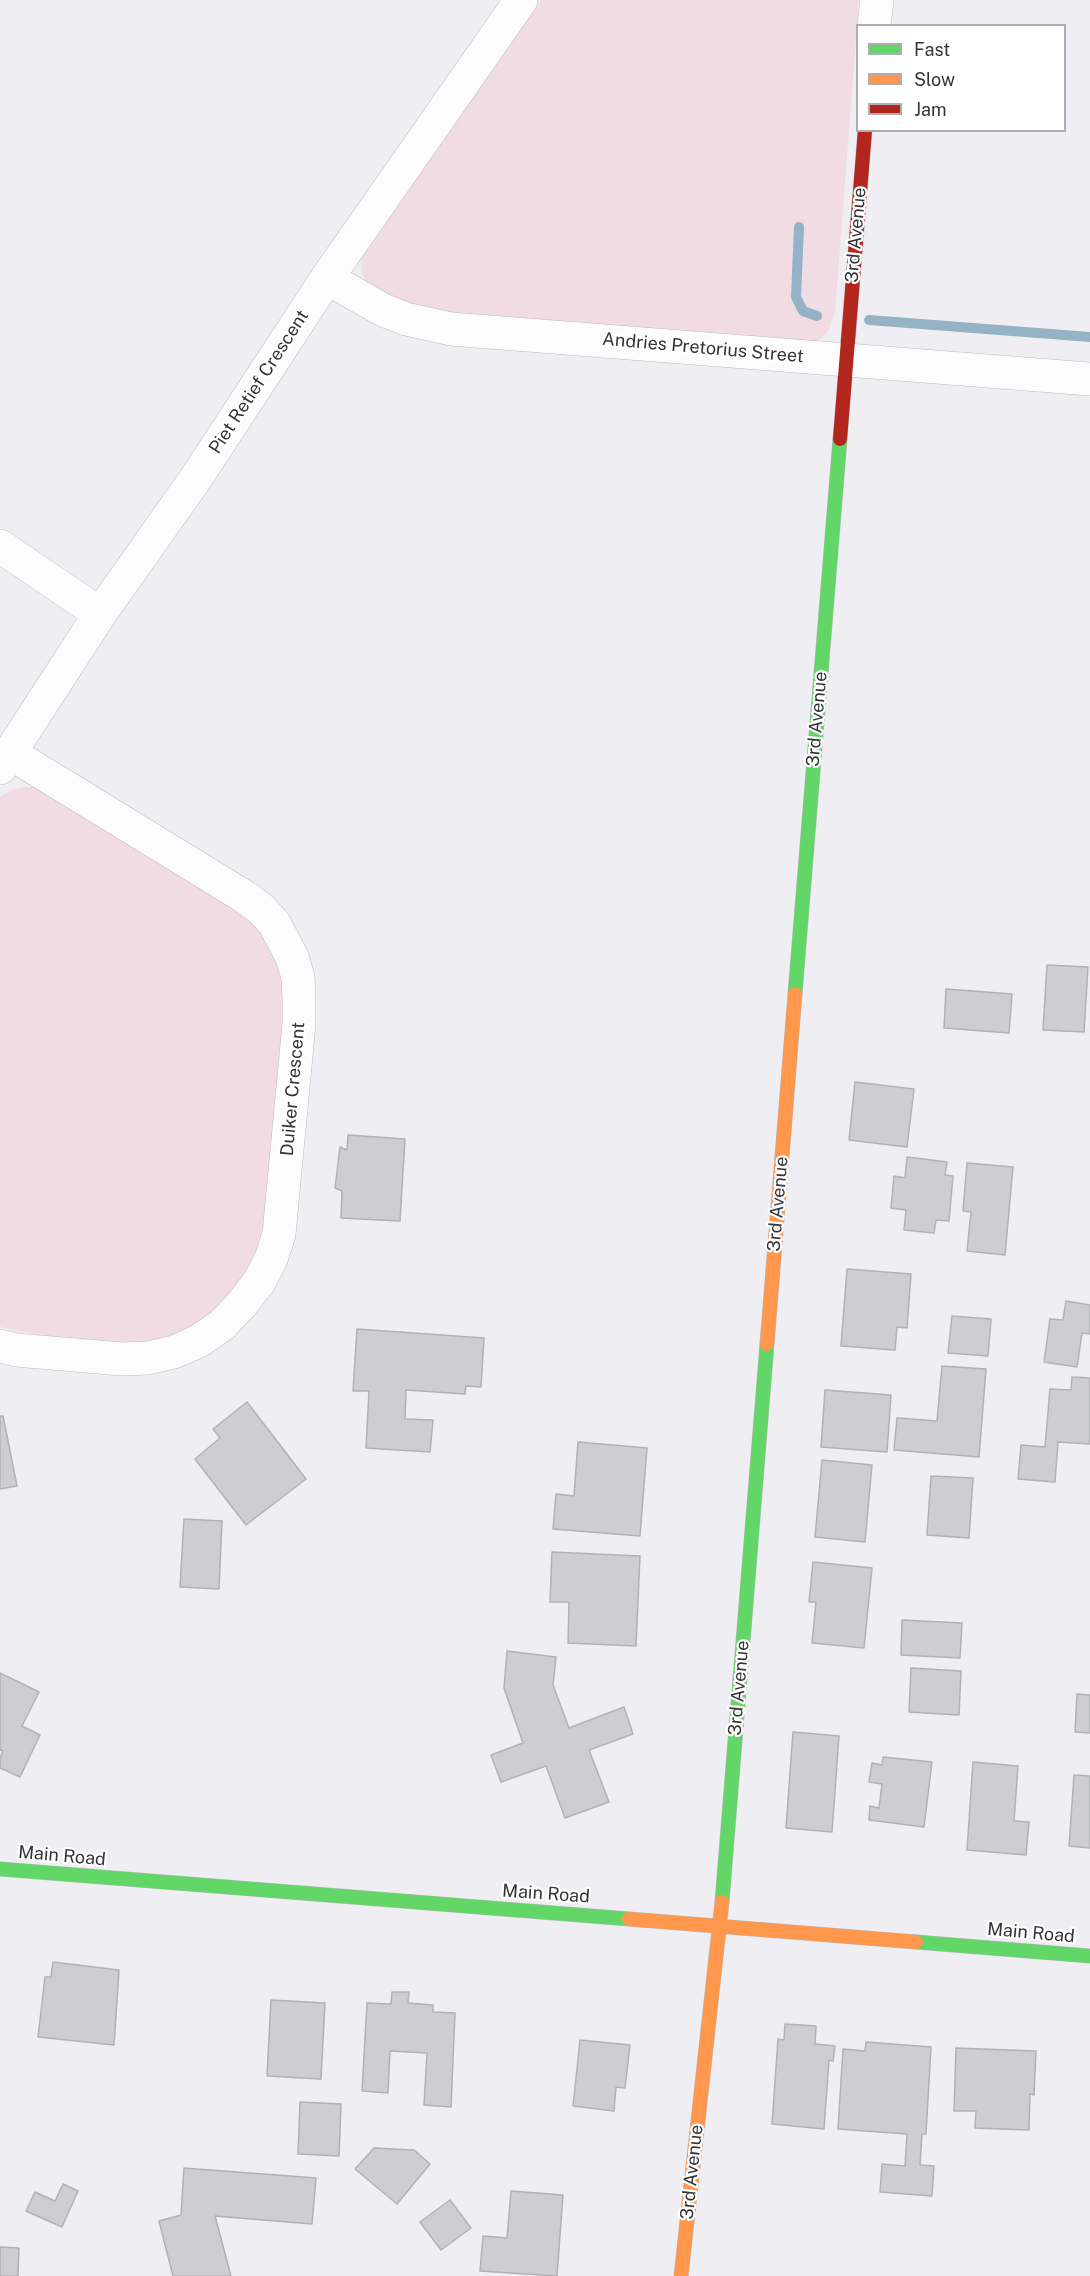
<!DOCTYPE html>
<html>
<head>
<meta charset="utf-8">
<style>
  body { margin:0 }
  #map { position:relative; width:1090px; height:2276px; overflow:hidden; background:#efeef2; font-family:"Public Sans",sans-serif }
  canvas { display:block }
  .legend { position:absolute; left:856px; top:24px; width:210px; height:108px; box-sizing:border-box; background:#fff; border:2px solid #aeadaf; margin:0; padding:8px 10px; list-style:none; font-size:18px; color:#343336 }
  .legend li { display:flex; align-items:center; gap:12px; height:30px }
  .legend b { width:30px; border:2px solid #aeadaf }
</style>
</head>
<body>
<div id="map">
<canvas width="1090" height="2276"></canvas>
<ul class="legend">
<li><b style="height:8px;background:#63d668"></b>Fast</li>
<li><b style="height:8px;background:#ff974d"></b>Slow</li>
<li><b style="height:8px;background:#b3261e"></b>Jam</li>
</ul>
</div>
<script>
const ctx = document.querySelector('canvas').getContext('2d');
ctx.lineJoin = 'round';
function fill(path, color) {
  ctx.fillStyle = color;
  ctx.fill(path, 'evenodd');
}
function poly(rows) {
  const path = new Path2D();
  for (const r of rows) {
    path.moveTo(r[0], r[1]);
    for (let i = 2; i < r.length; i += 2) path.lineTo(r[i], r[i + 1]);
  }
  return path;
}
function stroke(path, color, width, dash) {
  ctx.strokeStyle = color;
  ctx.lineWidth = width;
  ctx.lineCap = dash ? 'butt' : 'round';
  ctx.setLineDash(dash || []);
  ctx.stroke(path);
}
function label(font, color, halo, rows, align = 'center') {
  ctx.font = font + ' "Public Sans",sans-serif';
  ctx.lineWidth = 4.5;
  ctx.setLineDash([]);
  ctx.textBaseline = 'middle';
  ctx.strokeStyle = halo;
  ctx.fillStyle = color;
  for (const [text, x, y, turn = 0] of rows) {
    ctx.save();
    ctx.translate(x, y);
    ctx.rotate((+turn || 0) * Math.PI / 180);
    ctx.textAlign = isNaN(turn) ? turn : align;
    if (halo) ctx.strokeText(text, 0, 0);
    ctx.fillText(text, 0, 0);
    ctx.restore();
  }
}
fill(poly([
  [541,0,859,0,835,312,828,331,820,339,809,343,798,342,426,310,410,306,369,286,362,274,361,264,363,254],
  [25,787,35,787,235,907,260,930,277,960,285,995,267,1228,259,1253,229,1297,208,1315,193,1326,176,1335,158,1340,109,1343,53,1338,0,1327,0,797,11,790]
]), '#f1dce4');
stroke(poly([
  [799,227,796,297,803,311,817,316],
  [869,320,1090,337]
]), '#96b2c7', 10);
const building = poly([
  [1047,965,1088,967,1084,1032,1043,1030,1047,965],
  [946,989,1012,994,1009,1033,944,1028,946,989],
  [855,1082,914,1089,907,1147,849,1140,855,1082],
  [348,1135,405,1139,400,1221,341,1218,342,1191,335,1188,340,1147,347,1150,348,1135],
  [907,1157,947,1162,945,1175,953,1176,949,1221,936,1220,934,1233,904,1230,906,1210,891,1208,894,1176,905,1178,907,1157],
  [967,1163,1013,1167,1005,1255,967,1251,971,1212,963,1211,967,1163],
  [847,1269,911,1274,907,1328,897,1327,895,1350,841,1346,847,1269],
  [1066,1301,1090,1305,1090,1334,1082,1333,1077,1367,1044,1362,1050,1319,1063,1320,1066,1301],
  [952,1316,991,1319,988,1356,948,1353,952,1316],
  [357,1329,484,1338,481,1387,466,1386,465,1394,406,1390,405,1419,433,1420,430,1452,366,1448,369,1391,353,1391,357,1329],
  [942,1366,986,1369,979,1457,894,1450,897,1418,937,1421,942,1366],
  [1072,1377,1090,1378,1090,1444,1058,1442,1055,1482,1018,1479,1021,1445,1045,1447,1050,1389,1071,1390,1072,1377],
  [825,1390,891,1395,887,1452,821,1447,825,1390],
  [247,1402,306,1479,246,1525,195,1459,220,1438,213,1429,247,1402],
  [0,1416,3,1416,17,1486,0,1489,0,1416],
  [578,1442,647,1448,640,1536,553,1529,556,1494,574,1496,578,1442],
  [822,1460,872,1465,865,1542,815,1537,822,1460],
  [931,1476,973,1478,969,1538,927,1535,931,1476],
  [184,1519,222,1521,219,1589,180,1587,184,1519],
  [552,1552,640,1556,636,1646,568,1643,569,1602,550,1602,552,1552],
  [813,1562,872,1568,864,1648,812,1643,816,1602,809,1602,813,1562],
  [902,1620,962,1623,960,1658,901,1655,902,1620],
  [507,1651,556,1657,553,1685,569,1728,624,1707,633,1734,589,1750,609,1802,565,1818,546,1766,501,1782,491,1755,523,1743,504,1688,507,1651],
  [911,1668,961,1671,959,1715,909,1712,911,1668],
  [0,1673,39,1692,22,1726,40,1735,20,1777,0,1768,0,1758,3,1751,0,1750,0,1673],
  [1077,1694,1090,1695,1090,1733,1075,1732,1077,1694],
  [793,1732,839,1736,832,1832,786,1828,793,1732],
  [883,1757,932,1762,924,1827,869,1820,870,1806,879,1808,882,1784,869,1782,872,1763,882,1765,883,1757],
  [973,1762,1018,1766,1014,1821,1029,1822,1026,1855,967,1850,973,1762],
  [1074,1775,1090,1776,1090,1848,1069,1846,1074,1775],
  [53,1962,119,1970,114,2045,38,2037,45,1977,51,1977,53,1962],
  [392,1992,409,1992,408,2003,433,2005,433,2012,455,2013,451,2107,424,2105,427,2053,390,2051,388,2093,362,2091,367,2003,391,2004,392,1992],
  [271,2000,325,2003,321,2079,267,2076,271,2000],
  [785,2024,816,2026,815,2044,835,2046,833,2061,829,2060,824,2129,772,2124,778,2039,784,2040,785,2024],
  [580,2040,630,2045,625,2088,616,2087,614,2111,573,2106,580,2040],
  [866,2042,931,2047,926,2134,922,2134,920,2165,934,2166,932,2196,880,2192,882,2164,905,2166,907,2134,838,2129,843,2049,865,2051,866,2042],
  [956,2048,1036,2051,1034,2095,1030,2094,1029,2130,975,2128,976,2111,954,2111,956,2048],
  [300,2102,341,2104,339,2156,298,2154,300,2102],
  [374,2148,414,2150,430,2164,397,2204,355,2169,374,2148],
  [184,2168,316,2178,312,2224,215,2216,231,2276,173,2276,159,2221,181,2215,184,2168],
  [63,2184,78,2191,62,2227,26,2211,35,2192,55,2201,63,2184],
  [511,2191,563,2195,557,2276,480,2271,483,2236,507,2238,511,2191],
  [450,2200,471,2228,441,2250,420,2222,450,2200],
  [0,2247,19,2248,18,2276,0,2276,0,2247]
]);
fill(building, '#ceced2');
stroke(building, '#b1b2b4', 1.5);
const street = poly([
  [874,26,877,0],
  [327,278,383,310,406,319,451,329,1090,379],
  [0,546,100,614],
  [0,768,100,614,196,478,327,278,521,0],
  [0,1346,16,1350,122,1359,148,1358,174,1352,199,1341,222,1325,241,1305,259,1282,271,1259,279,1234,299,1024,299,998,298,977,292,957,274,923,261,909,245,897,10,753]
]);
const fast = poly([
  [795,994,840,439],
  [0,1869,629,1919],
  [722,1902,767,1344],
  [916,1942,1090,1956]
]);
const slow = poly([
  [767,1344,795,994],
  [629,1919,916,1942],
  [681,2276,722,1902]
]);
const jam = poly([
  [840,439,865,130]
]);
stroke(street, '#bbbabd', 34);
stroke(fast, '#bbbabd', 15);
stroke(slow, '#bbbabd', 15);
stroke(jam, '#bbbabd', 15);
stroke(street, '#fdfcfd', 33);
stroke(fast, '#63d668', 14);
stroke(slow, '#ff974d', 14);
stroke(jam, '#b3261e', 14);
label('18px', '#343336', '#fff', [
  ["3rd Avenue",856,235,-85],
  ["Andries Pretorius Street",703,348,5],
  ["Piet Retief Crescent",259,382,-57],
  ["3rd Avenue",817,719,-85],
  ["Duiker Crescent",293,1089,-85],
  ["3rd Avenue",778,1204,-85],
  ["3rd Avenue",739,1688,-85],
  ["Main Road",62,1856,5],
  ["Main Road",546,1894,4],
  ["Main Road",1031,1933,5],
  ["3rd Avenue",692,2172,-84]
]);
</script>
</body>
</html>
